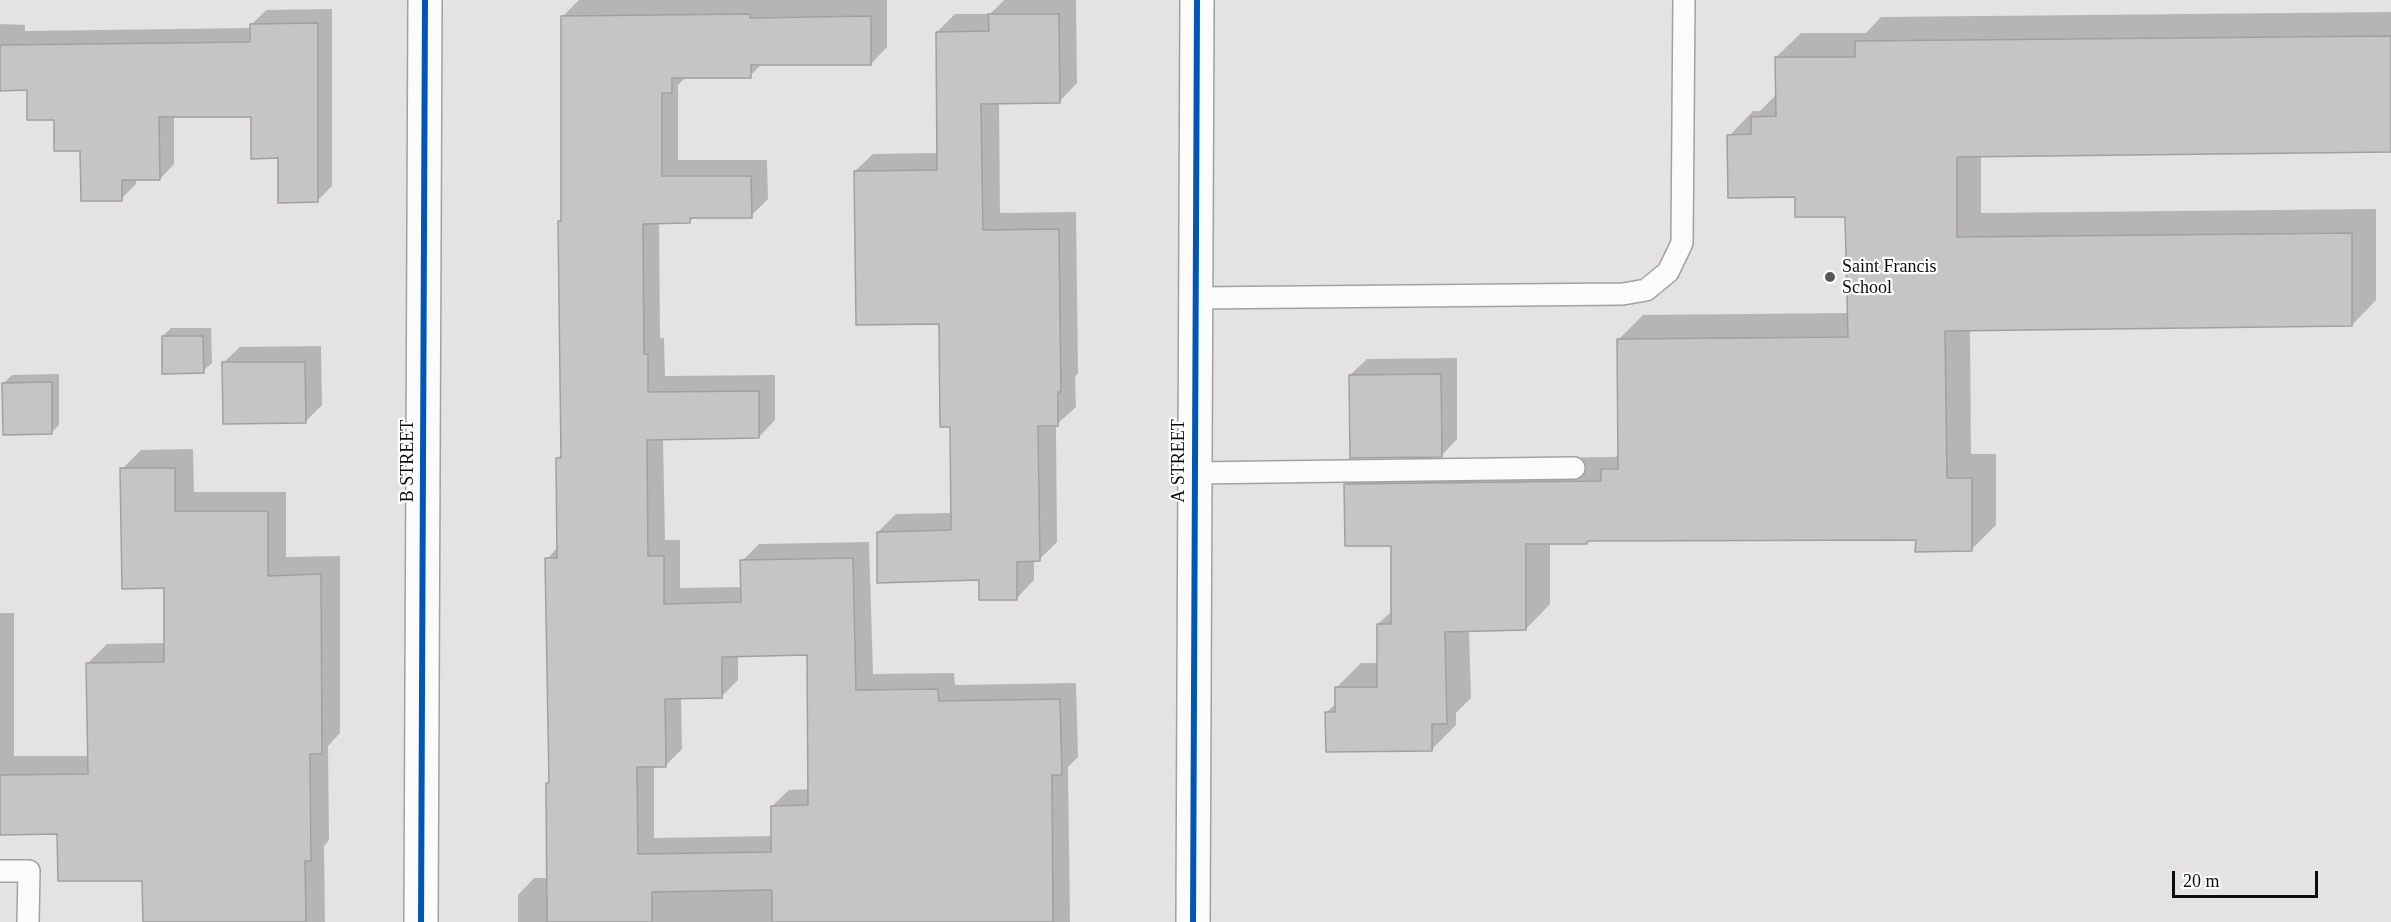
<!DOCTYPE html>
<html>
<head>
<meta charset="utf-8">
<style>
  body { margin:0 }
  #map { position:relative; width:2391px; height:922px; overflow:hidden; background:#e4e3e1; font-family:Georgia,serif }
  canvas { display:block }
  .scale { position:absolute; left:2172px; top:871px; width:146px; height:27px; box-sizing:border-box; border:3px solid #0c0c0b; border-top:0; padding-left:8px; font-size:18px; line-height:21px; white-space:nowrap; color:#0c0c0b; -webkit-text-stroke:4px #fff; paint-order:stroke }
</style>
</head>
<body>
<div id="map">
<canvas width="2391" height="922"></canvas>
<div class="scale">20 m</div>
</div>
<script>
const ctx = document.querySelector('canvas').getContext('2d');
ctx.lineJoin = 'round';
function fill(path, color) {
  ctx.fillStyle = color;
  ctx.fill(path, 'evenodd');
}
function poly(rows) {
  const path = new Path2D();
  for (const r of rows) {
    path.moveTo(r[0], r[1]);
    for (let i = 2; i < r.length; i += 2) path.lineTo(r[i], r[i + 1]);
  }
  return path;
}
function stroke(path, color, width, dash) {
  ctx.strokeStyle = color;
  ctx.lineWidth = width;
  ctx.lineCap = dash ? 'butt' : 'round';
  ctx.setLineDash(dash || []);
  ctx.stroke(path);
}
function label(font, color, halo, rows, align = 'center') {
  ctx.font = font + ' Georgia,serif';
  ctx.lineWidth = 4.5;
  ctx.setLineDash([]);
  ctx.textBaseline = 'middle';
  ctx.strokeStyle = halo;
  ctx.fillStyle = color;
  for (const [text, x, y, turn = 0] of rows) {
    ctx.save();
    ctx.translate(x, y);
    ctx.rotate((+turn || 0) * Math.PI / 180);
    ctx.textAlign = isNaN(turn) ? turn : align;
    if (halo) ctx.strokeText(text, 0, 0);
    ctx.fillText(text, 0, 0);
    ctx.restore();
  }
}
fill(poly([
  [579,0,887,0,887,47,871,64,762,64,750,76,687,76,678,85,678,160,767,160,768,199,751,216,695,216,689,222,659,222,660,338,664,338,665,376,775,375,775,420,759,437,663,438,665,540,680,540,680,588,742,587,742,561,759,544,869,542,873,674,954,673,955,685,1076,683,1078,757,1068,767,1070,922,518,922,518,895,534,878,548,878,548,784,551,781,547,559,558,547,557,459,562,454,559,221,563,218,562,17],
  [809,654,810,789,789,790,772,806,773,836,654,838,654,766,665,766,682,749,681,697,721,697,738,680,738,655],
  [1004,0,1076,0,1077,83,1060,101,999,102,1000,213,1076,212,1078,373,1075,377,1076,407,1056,425,1057,542,1039,560,1034,560,1034,580,1017,598,980,578,878,532,896,514,952,513,951,426,940,323,855,171,873,154,938,153,937,32,955,14,990,14],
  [332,9,332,186,317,201,279,157,252,116,174,116,174,164,160,179,136,179,136,184,121,199,82,149,28,89,0,89,0,24,25,25,25,31,251,28,251,25,266,10],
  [2391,12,2391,151,1981,155,1981,213,2376,209,2376,300,2352,325,1970,329,1971,454,1996,454,1996,525,1972,549,1918,538,1588,540,1586,542,1550,543,1550,604,1526,629,1469,630,1471,698,1456,713,1456,725,1432,749,1326,713,1336,703,1336,688,1361,663,1378,663,1378,624,1393,610,1393,544,1346,484,1370,460,1615,457,1620,452,1618,340,1643,315,1849,313,1847,215,1797,196,1729,136,1753,111,1760,111,1777,94,1776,57,1801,33,1866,33,1881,17],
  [171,328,211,328,212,363,203,371,163,336],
  [321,346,322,405,305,422,223,363,240,347],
  [1457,358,1457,439,1441,456,1350,375,1367,359],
  [59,374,59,425,51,433,4,383,12,375],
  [193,449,194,492,286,492,286,557,340,556,340,733,328,746,329,840,324,846,325,922,144,922,144,880,58,833,0,833,0,613,14,613,14,756,89,756,88,663,107,644,166,643,166,587,122,469,141,450]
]), '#0003');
const building = poly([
  [750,14,750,18,871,16,871,65,751,65,751,78,672,78,672,93,662,93,662,176,751,176,752,218,690,218,690,223,643,224,644,354,648,354,648,392,759,391,759,438,647,440,648,556,664,556,664,604,741,602,740,560,853,558,856,690,938,689,939,701,1060,699,1062,775,1052,775,1053,922,772,922,772,890,652,892,652,922,547,922,546,783,549,783,545,558,557,558,556,458,561,458,558,221,561,221,561,16,750,14],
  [807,655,808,805,771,806,771,852,638,854,637,767,666,767,665,699,722,698,722,657,807,655],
  [988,14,1059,14,1060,103,981,104,983,230,1059,229,1061,392,1058,392,1058,426,1038,426,1040,561,1017,562,1017,600,979,600,979,580,877,583,877,532,951,530,950,427,940,427,939,324,856,325,854,171,937,170,936,32,989,31,988,14],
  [318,23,318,202,278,203,278,158,251,159,251,117,159,117,160,180,122,180,122,201,81,201,80,151,54,151,54,120,27,120,27,90,0,91,0,45,250,42,250,24,318,23],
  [2391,36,2391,152,1957,157,1957,237,2352,233,2352,326,1945,331,1947,478,1972,478,1972,551,1915,552,1916,540,1587,541,1587,544,1526,544,1526,630,1445,632,1447,724,1432,724,1432,751,1326,752,1325,712,1335,712,1335,687,1377,687,1377,624,1391,624,1391,546,1345,546,1344,484,1601,481,1601,469,1618,469,1617,339,1848,337,1845,217,1795,217,1795,197,1728,198,1727,135,1751,134,1751,117,1776,116,1775,57,1855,57,1855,41,2391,36],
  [162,336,203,336,204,373,162,374,162,336],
  [222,362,305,362,306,423,223,424,222,362],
  [1441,374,1442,457,1350,458,1349,375,1441,374],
  [52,382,52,434,3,435,2,383,52,382],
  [120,468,175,468,175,511,268,511,268,576,321,574,322,754,310,754,311,861,305,861,306,922,143,922,142,881,58,881,57,834,0,835,0,775,88,774,86,663,164,662,164,588,122,589,120,468]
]);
fill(building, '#c5c5c3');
stroke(building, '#a1a09e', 1.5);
const service = poly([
  [1195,298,1623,294,1646,290,1668,272,1682,243,1684,0],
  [1194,473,1574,468],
  [0,871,29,871,28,922]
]);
const minor = poly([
  [421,922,425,0]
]);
const tertiary = poly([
  [1193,922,1197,0]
]);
stroke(service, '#a1a19f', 24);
stroke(minor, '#a1a19f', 36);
stroke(tertiary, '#a1a19f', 36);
stroke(service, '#fbfbfa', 21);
stroke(minor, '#fbfbfa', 33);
stroke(tertiary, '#fbfbfa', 33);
stroke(poly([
  [421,922,425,0],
  [1193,922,1197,0]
]), '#0057b8', 6);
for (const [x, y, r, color] of [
  [1830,277,6,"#585756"]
]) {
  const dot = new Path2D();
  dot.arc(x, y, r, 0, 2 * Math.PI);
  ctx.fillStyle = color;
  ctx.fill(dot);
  stroke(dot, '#fff', 2);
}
label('18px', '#0c0c0b', '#fff', [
  ["Saint Francis",1842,267],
  ["School",1842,288]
], 'left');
label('18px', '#0c0c0b', '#fff', [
  ["B STREET",408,461,-90],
  ["A STREET",1179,461,-90]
]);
</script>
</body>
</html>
